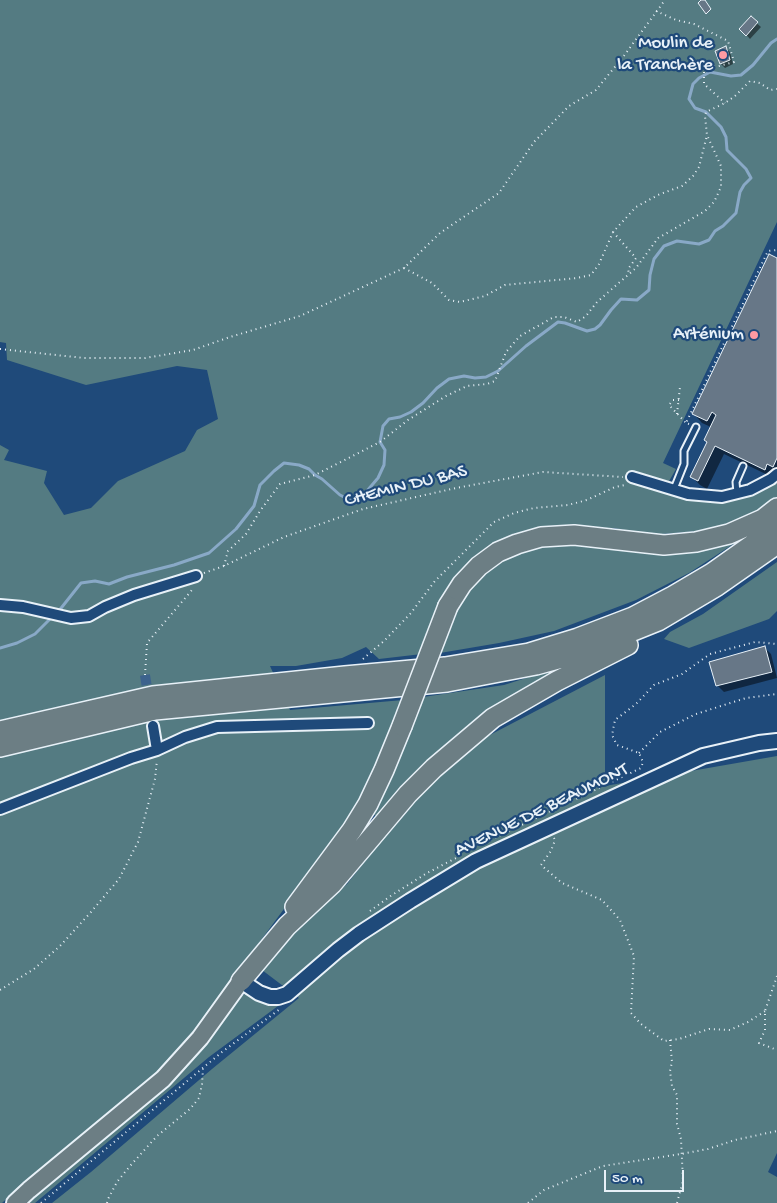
<!DOCTYPE html>
<html>
<head>
<meta charset="utf-8">
<style>
  body { margin:0 }
  #map { position:relative; width:777px; height:1203px; overflow:hidden; background:#1f4a7a; font-family:"Gochi Hand",sans-serif }
  canvas { display:block }
  .scale { position:absolute; left:604px; top:1170px; width:80px; height:22px; box-sizing:border-box; border:2px solid #e8f1f8; border-top:0; padding-left:6px; font-size:15px; line-height:18px; white-space:nowrap; color:#e8f1f8; -webkit-text-stroke:4px #1f4a7a; paint-order:stroke }
</style>
</head>
<body>
<div id="map">
<canvas width="777" height="1203"></canvas>
<div class="scale">50 m</div>
</div>
<script>
const ctx = document.querySelector('canvas').getContext('2d');
ctx.lineJoin = 'round';
function fill(path, color) {
  ctx.fillStyle = color;
  ctx.fill(path, 'evenodd');
}
function poly(rows) {
  const path = new Path2D();
  for (const r of rows) {
    path.moveTo(r[0], r[1]);
    for (let i = 2; i < r.length; i += 2) path.lineTo(r[i], r[i + 1]);
  }
  return path;
}
function stroke(path, color, width, dash) {
  ctx.strokeStyle = color;
  ctx.lineWidth = width;
  ctx.lineCap = dash ? 'butt' : 'round';
  ctx.setLineDash(dash || []);
  ctx.stroke(path);
}
function label(font, color, halo, rows, align = 'center') {
  ctx.font = font + ' "Gochi Hand",sans-serif';
  ctx.lineWidth = 4.5;
  ctx.setLineDash([]);
  ctx.textBaseline = 'middle';
  ctx.strokeStyle = halo;
  ctx.fillStyle = color;
  for (const [text, x, y, turn = 0] of rows) {
    ctx.save();
    ctx.translate(x, y);
    ctx.rotate((+turn || 0) * Math.PI / 180);
    ctx.textAlign = isNaN(turn) ? turn : align;
    if (halo) ctx.strokeText(text, 0, 0);
    ctx.fillText(text, 0, 0);
    ctx.restore();
  }
}
fill(poly([
  [0,0,777,0,777,222,663,463,676,469,668,483,730,500,765,490,777,478,777,501,767,510,723,529,650,535,614,528,545,530,477,560,422,654,379,659,366,647,342,658,296,666,270,666,290,710,403,700,376,774,343,829,185,1043,152,1078,15,1191,2,1203,0,1203,0,445,9,450,4,460,47,471,44,483,64,515,91,508,118,481,185,451,197,430,218,419,207,370,177,366,86,385,7,360,6,343,0,342],
  [735,538,738,541,689,573,636,600,554,631,499,643,440,653,454,612,468,587,493,566,524,550,554,543],
  [777,562,777,611,769,619,689,648,664,639,670,632,703,614],
  [551,670,554,676,487,710,417,772,379,818,370,812,400,757,423,697,504,685],
  [605,675,605,786,777,756,777,1153,768,1172,777,1177,777,1203,52,1203,91,1172,212,1069,299,998,262,970,300,921,347,884,415,798,486,737],
  [247,993,252,994,279,1003,278,1006,209,1057,35,1203,27,1203,122,1124,169,1082,239,997]
]), '#547b82');
fill(poly([
  [751,18,761,27,750,39,741,29],
  [726,48,730,52,733,64,725,68,721,64],
  [777,259,777,473,774,478,724,454,707,489,700,485,691,476,708,443,711,427,702,423,694,414],
  [765,648,771,654,777,678,724,692,718,686]
]), '#0007');
stroke(poly([
  [58,612,81,583,95,581,109,584,127,577,174,565,209,553,236,529,254,506,260,485,274,471,284,463,299,465,309,469,315,475,322,479,340,495,354,502,361,498,378,478,384,465,385,450,380,442,383,426,389,419,400,417,411,412,423,403,437,388,449,379,464,376,475,378,486,377,498,371,526,346,558,322,565,323,587,331,595,329,600,325,611,310,621,299,637,300,649,290,650,275,654,259,664,246,677,241,699,244,709,240,715,231,723,226,736,213,740,192,744,185,751,178,746,169,727,150,726,137,721,127,706,112,695,108,689,99,693,84,699,78,710,72,731,76,741,75,753,65,771,43,777,39],
  [0,648,17,643,35,634,53,616]
]), '#89a9c7', 3);
const building = poly([
  [701,0,705,0,711,9,706,14,698,3,701,0],
  [751,16,758,22,746,36,739,29,751,16],
  [726,46,730,60,720,64,715,51,726,46],
  [769,254,777,258,777,458,773,467,767,464,765,470,715,446,698,481,690,477,707,442,704,440,716,415,712,412,707,421,692,414,769,254],
  [765,646,772,672,716,686,709,662,765,646]
]);
fill(building, '#677787');
stroke(building, '#e8f1f8', 1);
stroke(poly([
  [145,675,153,726]
]), '#3d638d', 10, [10, 5]);
const lane = poly([
  [674,489,684,464,684,451,696,427],
  [737,493,736,482,743,466]
]);
const street = poly([
  [632,477,688,494,722,497,750,490,771,479,777,474],
  [0,605,23,607,71,618,89,616,105,607,134,595,196,576],
  [153,726,157,750],
  [0,809,131,758,157,750,185,737,217,727,368,723]
]);
const secondary = poly([
  [241,981,259,993,270,997,278,997,287,994,338,950,359,934,410,901,476,861,703,756,759,743,777,741]
]);
const primary = poly([
  [15,1203,29,1190,163,1079,200,1038,241,981]
]);
const highway = poly([
  [448,606,462,584,479,566,498,552,517,544,541,537,574,535,664,545,696,542,729,534,763,519,777,508],
  [0,731,153,696,345,676,445,667,529,653,578,638,633,617,673,596,712,573,753,544,777,523],
  [0,747,155,710,447,682,536,665,576,654,658,621,717,586,770,549,777,543],
  [295,907,352,830,368,804,384,770,402,726],
  [241,981,287,926,332,884,408,794,434,768,493,718,557,681,628,645]
]);
stroke(lane, '#e8f1f8', 9);
stroke(street, '#e8f1f8', 14);
stroke(secondary, '#e8f1f8', 18);
stroke(primary, '#e8f1f8', 20);
stroke(highway, '#e8f1f8', 22);
stroke(poly([
  [656,11,676,20,694,24,728,41,734,62,719,66,704,68,704,84,725,103],
  [613,232,636,258,628,269,629,274],
  [404,268,432,283,449,300,460,302,485,296,505,285,577,278,591,275,599,264,613,232,636,207,658,195,682,186,693,176,699,167,707,135],
  [0,349,84,358,145,358,193,350,230,337,300,316,404,268,440,233,499,193,534,142,569,106,596,90,623,57,665,0],
  [679,400,673,400,669,405,686,423],
  [677,414,680,387],
  [689,424,686,423,768,251,777,250],
  [224,566,228,551,246,534,260,511,280,484,315,475,380,442,408,420,446,396,467,386,487,384,495,381,506,352,520,336,554,317,564,317,577,322,586,316,597,302,636,268,658,238,705,211,714,202,721,187,721,166,707,135,705,116,706,112,725,103,735,96,750,81,760,83,770,90,777,89],
  [204,573,224,566,284,537,363,509,456,488,543,472,623,477],
  [363,659,384,641,411,613,435,581,494,522,514,513,534,508,568,505,587,500,615,487,625,485],
  [145,675,147,643,192,590,193,587],
  [639,753,660,732,696,714,746,698,777,694],
  [554,838,555,840,551,851,541,865,562,883,602,900,620,920,634,956,631,1013,641,1024,664,1041,679,1039,709,1029,730,1030,748,1022,765,1011],
  [486,842,641,768,643,762,639,753,617,745,612,735,615,720,636,704,654,685,682,674,710,654,755,642,777,644],
  [370,911,392,895,427,873,460,856],
  [777,976,765,1011,765,1030,759,1043,777,1050],
  [0,990,34,969,60,946,91,912,119,879,138,842,155,779,157,760],
  [670,1040,672,1062,670,1071,672,1086,677,1095,677,1124,681,1139,683,1181,677,1203],
  [41,1203,222,1052,280,1009],
  [107,1203,108,1199,117,1182,130,1166,157,1136,190,1109,199,1098,202,1084,203,1069],
  [528,1203,544,1190,603,1166,681,1154,708,1149,735,1140,777,1131]
]), '#e8f1f8', 2, [1, 4]);
stroke(lane, '#1f4a7a', 5);
stroke(street, '#1f4a7a', 10);
stroke(secondary, '#1f4a7a', 14);
stroke(primary, '#6c7e84', 16);
stroke(highway, '#6c7e84', 19);
const highwayBridge = poly([
  [402,726,448,606]
]);
stroke(highwayBridge, '#e8f1f8', 22, []);
stroke(highwayBridge, '#6c7e84', 19);
for (const [x, y, r, color] of [
  [723,55,5,"#ff9aa2"],
  [754,335,5,"#ff9aa2"]
]) {
  const dot = new Path2D();
  dot.arc(x, y, r, 0, 2 * Math.PI);
  ctx.fillStyle = color;
  ctx.fill(dot);
  stroke(dot, '#1f4a7a', 2);
}
label('19px', '#e8f1f8', '#1f4a7a', [
  ["Moulin de",713,44],
  ["la Tranchère",713,66],
  ["Arténium",744,335]
], 'right');
label('19px', '#e8f1f8', '#1f4a7a', [
  ["CHEMIN DU BAS",406,487,-14],
  ["AVENUE DE BEAUMONT",542,811,-26]
]);
</script>
</body>
</html>
